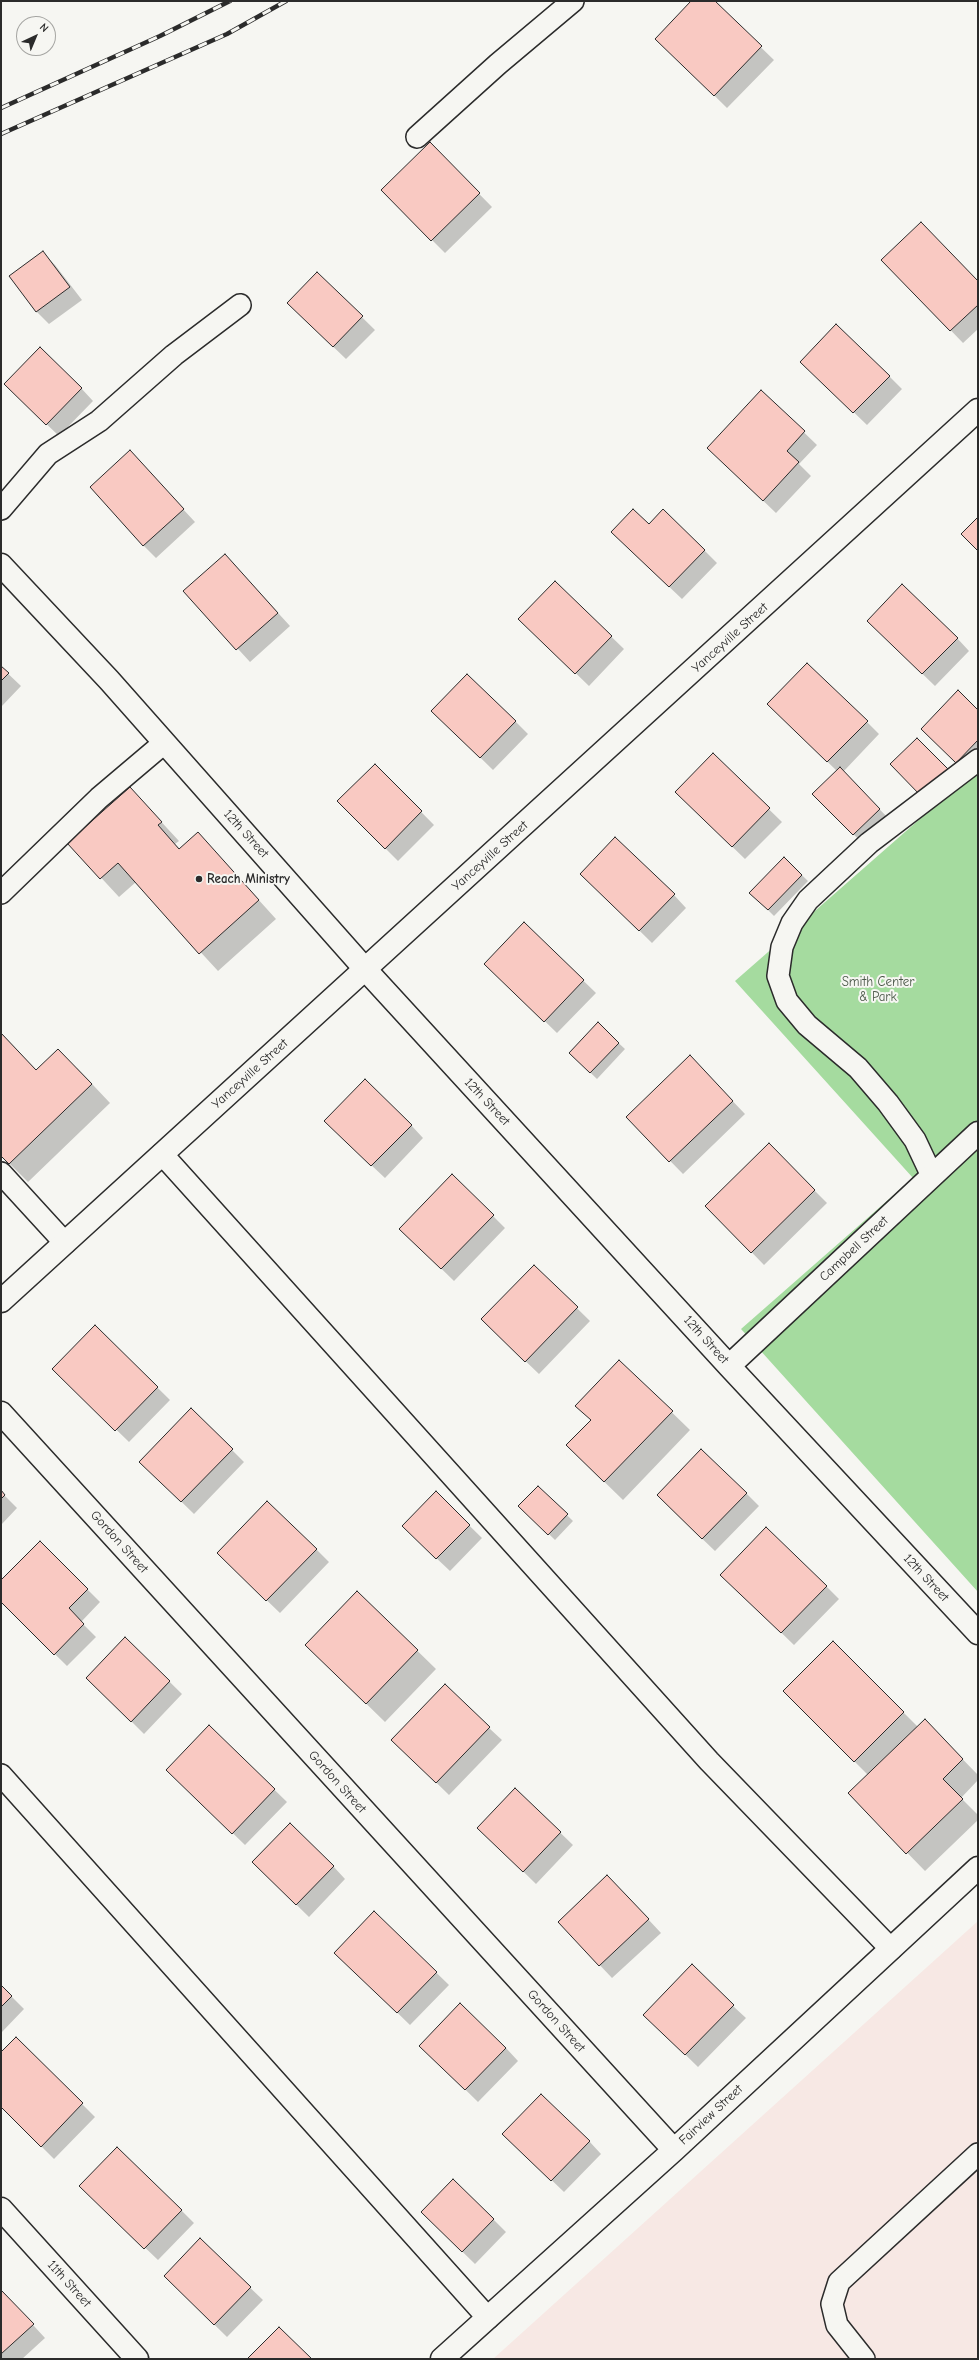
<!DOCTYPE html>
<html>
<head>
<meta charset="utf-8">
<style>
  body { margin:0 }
  #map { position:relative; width:979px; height:2360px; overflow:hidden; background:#f6f6f2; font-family:"Comic Neue",sans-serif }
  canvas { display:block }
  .frame { position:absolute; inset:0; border:2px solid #2b2b2b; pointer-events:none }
  .north { position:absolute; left:16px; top:16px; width:40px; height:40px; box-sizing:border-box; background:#f6f6f2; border:1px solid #a5a5a2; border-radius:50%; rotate:44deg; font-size:11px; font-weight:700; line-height:16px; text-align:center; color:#2b2b2b }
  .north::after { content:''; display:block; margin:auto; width:14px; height:18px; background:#2b2b2b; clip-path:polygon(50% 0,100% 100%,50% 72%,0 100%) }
</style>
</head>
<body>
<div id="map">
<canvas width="979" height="2360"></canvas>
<div class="frame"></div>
<div class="north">N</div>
</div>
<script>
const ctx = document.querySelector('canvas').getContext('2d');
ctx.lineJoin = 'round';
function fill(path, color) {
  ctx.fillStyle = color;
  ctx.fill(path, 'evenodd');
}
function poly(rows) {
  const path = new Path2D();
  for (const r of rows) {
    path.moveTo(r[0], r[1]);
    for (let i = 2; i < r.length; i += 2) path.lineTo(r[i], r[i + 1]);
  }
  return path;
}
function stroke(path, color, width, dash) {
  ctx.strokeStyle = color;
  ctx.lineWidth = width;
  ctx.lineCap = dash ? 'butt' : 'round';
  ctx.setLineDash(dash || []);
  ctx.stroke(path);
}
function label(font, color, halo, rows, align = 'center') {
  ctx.font = font + ' "Comic Neue",sans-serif';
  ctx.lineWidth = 4;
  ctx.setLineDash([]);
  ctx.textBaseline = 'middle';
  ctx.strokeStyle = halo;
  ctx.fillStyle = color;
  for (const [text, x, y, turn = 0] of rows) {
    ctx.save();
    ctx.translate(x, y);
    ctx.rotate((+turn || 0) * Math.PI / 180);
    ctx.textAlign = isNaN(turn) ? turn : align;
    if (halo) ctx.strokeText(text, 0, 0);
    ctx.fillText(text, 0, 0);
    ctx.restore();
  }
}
fill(poly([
  [978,1921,978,2359,493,2359]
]), '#f7e8e4');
fill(poly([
  [978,768,978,1592,741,1329,913,1178,735,981]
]), '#a5db9f');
fill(poly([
  [693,1,713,1,774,60,727,108,669,51],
  [442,156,492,207,445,253,382,190],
  [43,253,55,265,82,300,49,324,36,311],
  [883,260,978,282,978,329,963,343],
  [317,273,375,330,346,359,301,316],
  [814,374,889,376,902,389,867,425],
  [81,388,93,401,59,436,18,397],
  [761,391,817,445,799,464,811,476,776,513,708,448],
  [130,452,195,522,156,558,143,545],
  [649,525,704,550,717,563,682,599,625,545],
  [237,568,290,626,250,662,185,591],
  [555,582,624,649,589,686,532,631],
  [880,633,957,638,969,651,935,686],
  [1,667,21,686,1,707],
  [978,711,978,766,970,774,935,741],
  [781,717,867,722,879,734,843,772,892,822,866,847,814,794,837,771],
  [515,721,528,734,493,770,445,723],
  [713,755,782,822,745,859,689,805],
  [375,765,434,825,398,861,338,801],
  [130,788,179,841,175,844,180,849,198,833,276,919,218,971,136,882,119,897,69,843],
  [784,858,808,881,774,916,751,893],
  [594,886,674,895,686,908,652,943],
  [524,923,596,993,557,1033,498,976],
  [598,1024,625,1049,597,1079,570,1053],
  [1,1033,37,1071,77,1068,110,1103,28,1182,1,1155],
  [702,1069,745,1114,683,1174,627,1117],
  [411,1125,423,1138,385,1178,338,1134],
  [769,1145,827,1203,764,1265,707,1206],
  [493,1216,505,1228,454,1281,413,1241],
  [534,1266,590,1321,539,1374,495,1332],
  [95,1326,170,1400,129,1442,54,1369],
  [619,1361,690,1430,623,1500,586,1464,592,1421],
  [232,1450,244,1462,194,1514,153,1474],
  [538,1487,573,1521,555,1540,520,1506],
  [1,1492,17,1508,1,1525],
  [436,1493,482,1538,450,1571,416,1539],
  [746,1493,759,1506,715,1551,670,1508],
  [40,1542,100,1602,81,1622,96,1637,67,1666,1,1601,1,1582],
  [316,1549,329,1562,280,1613,231,1566],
  [826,1586,839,1599,794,1645,734,1587],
  [357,1592,436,1669,385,1722,306,1645],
  [125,1638,182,1694,144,1734,100,1690],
  [833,1642,918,1727,943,1739,978,1775,978,1780,961,1798,978,1815,978,1820,925,1871,849,1793,868,1775,784,1691],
  [209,1726,287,1802,245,1845,180,1782],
  [489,1728,502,1740,449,1795,405,1752],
  [515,1789,573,1845,536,1884,491,1840],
  [333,1866,345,1879,309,1917,266,1875],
  [620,1889,661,1933,612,1978,559,1922],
  [374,1912,449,1985,410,2025,348,1965],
  [1,1986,24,2009,1,2033],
  [733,2006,746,2018,698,2067,657,2027],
  [16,2038,95,2117,54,2159,1,2106,1,2053],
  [506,2048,518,2061,478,2102,433,2058],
  [589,2141,601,2154,564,2192,516,2146],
  [93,2198,181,2210,194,2223,158,2260],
  [493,2219,506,2232,475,2264,435,2225],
  [200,2240,263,2300,227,2337,178,2289],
  [1,2290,45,2338,22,2359,1,2359]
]), '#0003');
const building = poly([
  [691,1,715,1,762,46,714,96,655,39,691,1],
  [430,142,480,193,431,241,381,190,430,142],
  [921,222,978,281,978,305,950,331,881,260,921,222],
  [43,251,70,287,36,312,9,276,43,251],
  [317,272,363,316,333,347,287,303,317,272],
  [836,324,890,376,853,413,800,362,836,324],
  [40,347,82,388,46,425,4,384,40,347],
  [761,390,805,431,787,451,799,462,763,501,707,448,761,390],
  [130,450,184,509,143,546,90,487,130,450],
  [633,509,649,524,663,509,705,550,669,587,611,532,633,509],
  [978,517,978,551,961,534,978,517],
  [225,554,278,613,236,650,183,591,225,554],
  [555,581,612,636,575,674,518,619,555,581],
  [902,584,958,638,922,674,867,621,902,584],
  [807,663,868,721,827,762,767,704,807,663],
  [1,666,9,673,1,681,1,666],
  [467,674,516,721,480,758,431,711,467,674],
  [958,690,978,710,978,740,956,763,921,729,958,690],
  [917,738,948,769,921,796,890,764,917,738],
  [713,753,770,808,732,847,675,792,713,753],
  [375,764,422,811,385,849,337,801,375,764],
  [840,767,880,809,853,835,812,794,840,767],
  [130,787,162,822,158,825,179,849,198,832,259,900,199,954,118,863,100,879,67,843,130,787],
  [615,837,675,894,639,931,580,874,615,837],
  [784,857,802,875,768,910,749,893,784,857],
  [524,922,584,980,544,1022,484,964,524,922],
  [598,1022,619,1043,590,1073,569,1053,598,1022],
  [1,1033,36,1070,58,1049,92,1084,9,1164,1,1156,1,1033],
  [690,1055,733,1101,669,1162,626,1117,690,1055],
  [365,1079,412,1125,371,1166,324,1121,365,1079],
  [769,1143,815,1190,751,1253,705,1206,769,1143],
  [452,1174,494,1215,441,1269,399,1229,452,1174],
  [534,1265,578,1307,525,1362,481,1319,534,1265],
  [95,1325,158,1387,115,1431,52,1369,95,1325],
  [619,1360,673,1411,604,1482,566,1445,591,1420,575,1406,619,1360],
  [191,1408,233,1449,181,1502,139,1462,191,1408],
  [701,1449,747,1493,702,1539,657,1495,701,1449],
  [538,1486,568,1514,548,1535,518,1506,538,1486],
  [1,1490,5,1495,1,1499,1,1490],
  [436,1491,470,1525,436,1559,402,1526,436,1491],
  [267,1501,317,1549,266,1601,217,1553,267,1501],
  [766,1527,827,1586,781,1633,720,1575,766,1527],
  [40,1541,88,1589,69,1608,84,1624,54,1655,1,1602,1,1580,40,1541],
  [357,1591,418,1650,366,1704,305,1645,357,1591],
  [125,1637,170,1681,131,1722,86,1678,125,1637],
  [833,1641,904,1712,854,1762,783,1691,833,1641],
  [445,1684,490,1727,436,1783,391,1740,445,1684],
  [925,1719,963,1759,943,1779,963,1799,906,1854,848,1793,925,1719],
  [209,1725,275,1789,232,1834,166,1770,209,1725],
  [515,1788,561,1832,523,1872,477,1828,515,1788],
  [290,1823,334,1866,296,1905,252,1862,290,1823],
  [607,1875,649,1919,599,1966,558,1922,607,1875],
  [374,1911,437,1972,397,2013,334,1953,374,1911],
  [692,1964,734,2005,685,2055,643,2015,692,1964],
  [1,1985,12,1996,1,2007,1,1985],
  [460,2003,506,2048,465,2090,419,2046,460,2003],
  [16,2037,83,2103,41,2147,1,2107,1,2052,16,2037],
  [541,2094,590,2141,551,2181,502,2134,541,2094],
  [117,2147,182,2210,144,2249,79,2186,117,2147],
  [453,2179,494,2219,462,2252,421,2212,453,2179],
  [200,2238,251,2287,214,2325,164,2276,200,2238],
  [1,2290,34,2324,1,2354,1,2290],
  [279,2327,312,2359,247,2359,279,2327]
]);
fill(building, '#f9c9c2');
stroke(building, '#2b2b2b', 1);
const lane = poly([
  [417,137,498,64,573,1],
  [1,509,48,454,99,421,174,355,240,305],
  [1,893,99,798,164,743],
  [162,1154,709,1761,891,1949],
  [1,1173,65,1243],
  [932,1176,915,1140,888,1103,858,1068,807,1025,787,1001,778,976,782,947,792,923,808,900,869,843,978,760],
  [1,1775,488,2318],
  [864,2359,837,2325,832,2304,839,2282,978,2154]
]);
const street = poly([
  [1,565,109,680,365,969,729,1366,978,1633],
  [729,1366,978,1133],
  [1,1413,674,2150],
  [1,2209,137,2359],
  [442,2359,674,2150,978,1868]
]);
const secondary = poly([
  [1,1301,978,410]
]);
stroke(lane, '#2b2b2b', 24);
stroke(street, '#2b2b2b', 25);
stroke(secondary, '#2b2b2b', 25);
stroke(lane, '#f6f6f2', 21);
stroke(street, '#f6f6f2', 22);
stroke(secondary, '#f6f6f2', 22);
const rail = poly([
  [1,108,160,36,230,1],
  [1,134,227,34,286,1]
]);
stroke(rail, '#2b2b2b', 4.5);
stroke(rail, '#f6f6f2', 3, [9]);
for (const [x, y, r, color] of [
  [199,879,4,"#2b2b2b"]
]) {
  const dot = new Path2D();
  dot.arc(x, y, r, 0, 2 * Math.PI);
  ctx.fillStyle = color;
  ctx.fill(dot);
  stroke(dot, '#f6f6f2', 1.5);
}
label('13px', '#2b2b2b', '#f6f6f2', [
  ["Yanceyville Street",730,638,-42],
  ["12th Street",246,834,48],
  ["Yanceyville Street",490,856,-42],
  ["Yanceyville Street",250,1074,-42],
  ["12th Street",487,1102,47],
  ["Campbell Street",854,1249,-43],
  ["12th Street",706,1340,48],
  ["Gordon Street",119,1542,48],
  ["12th Street",926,1578,47],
  ["Gordon Street",337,1782,48],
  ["Gordon Street",556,2021,48],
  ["Fairview Street",711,2115,-43],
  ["11th Street",69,2284,48]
]);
label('bold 13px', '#2b2b2b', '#f6f6f2', [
  ["Reach Ministry",207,879]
], 'left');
label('13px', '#4a5748', '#f6f6f2', [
  ["Smith Center",878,982],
  ["& Park",878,997]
]);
</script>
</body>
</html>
